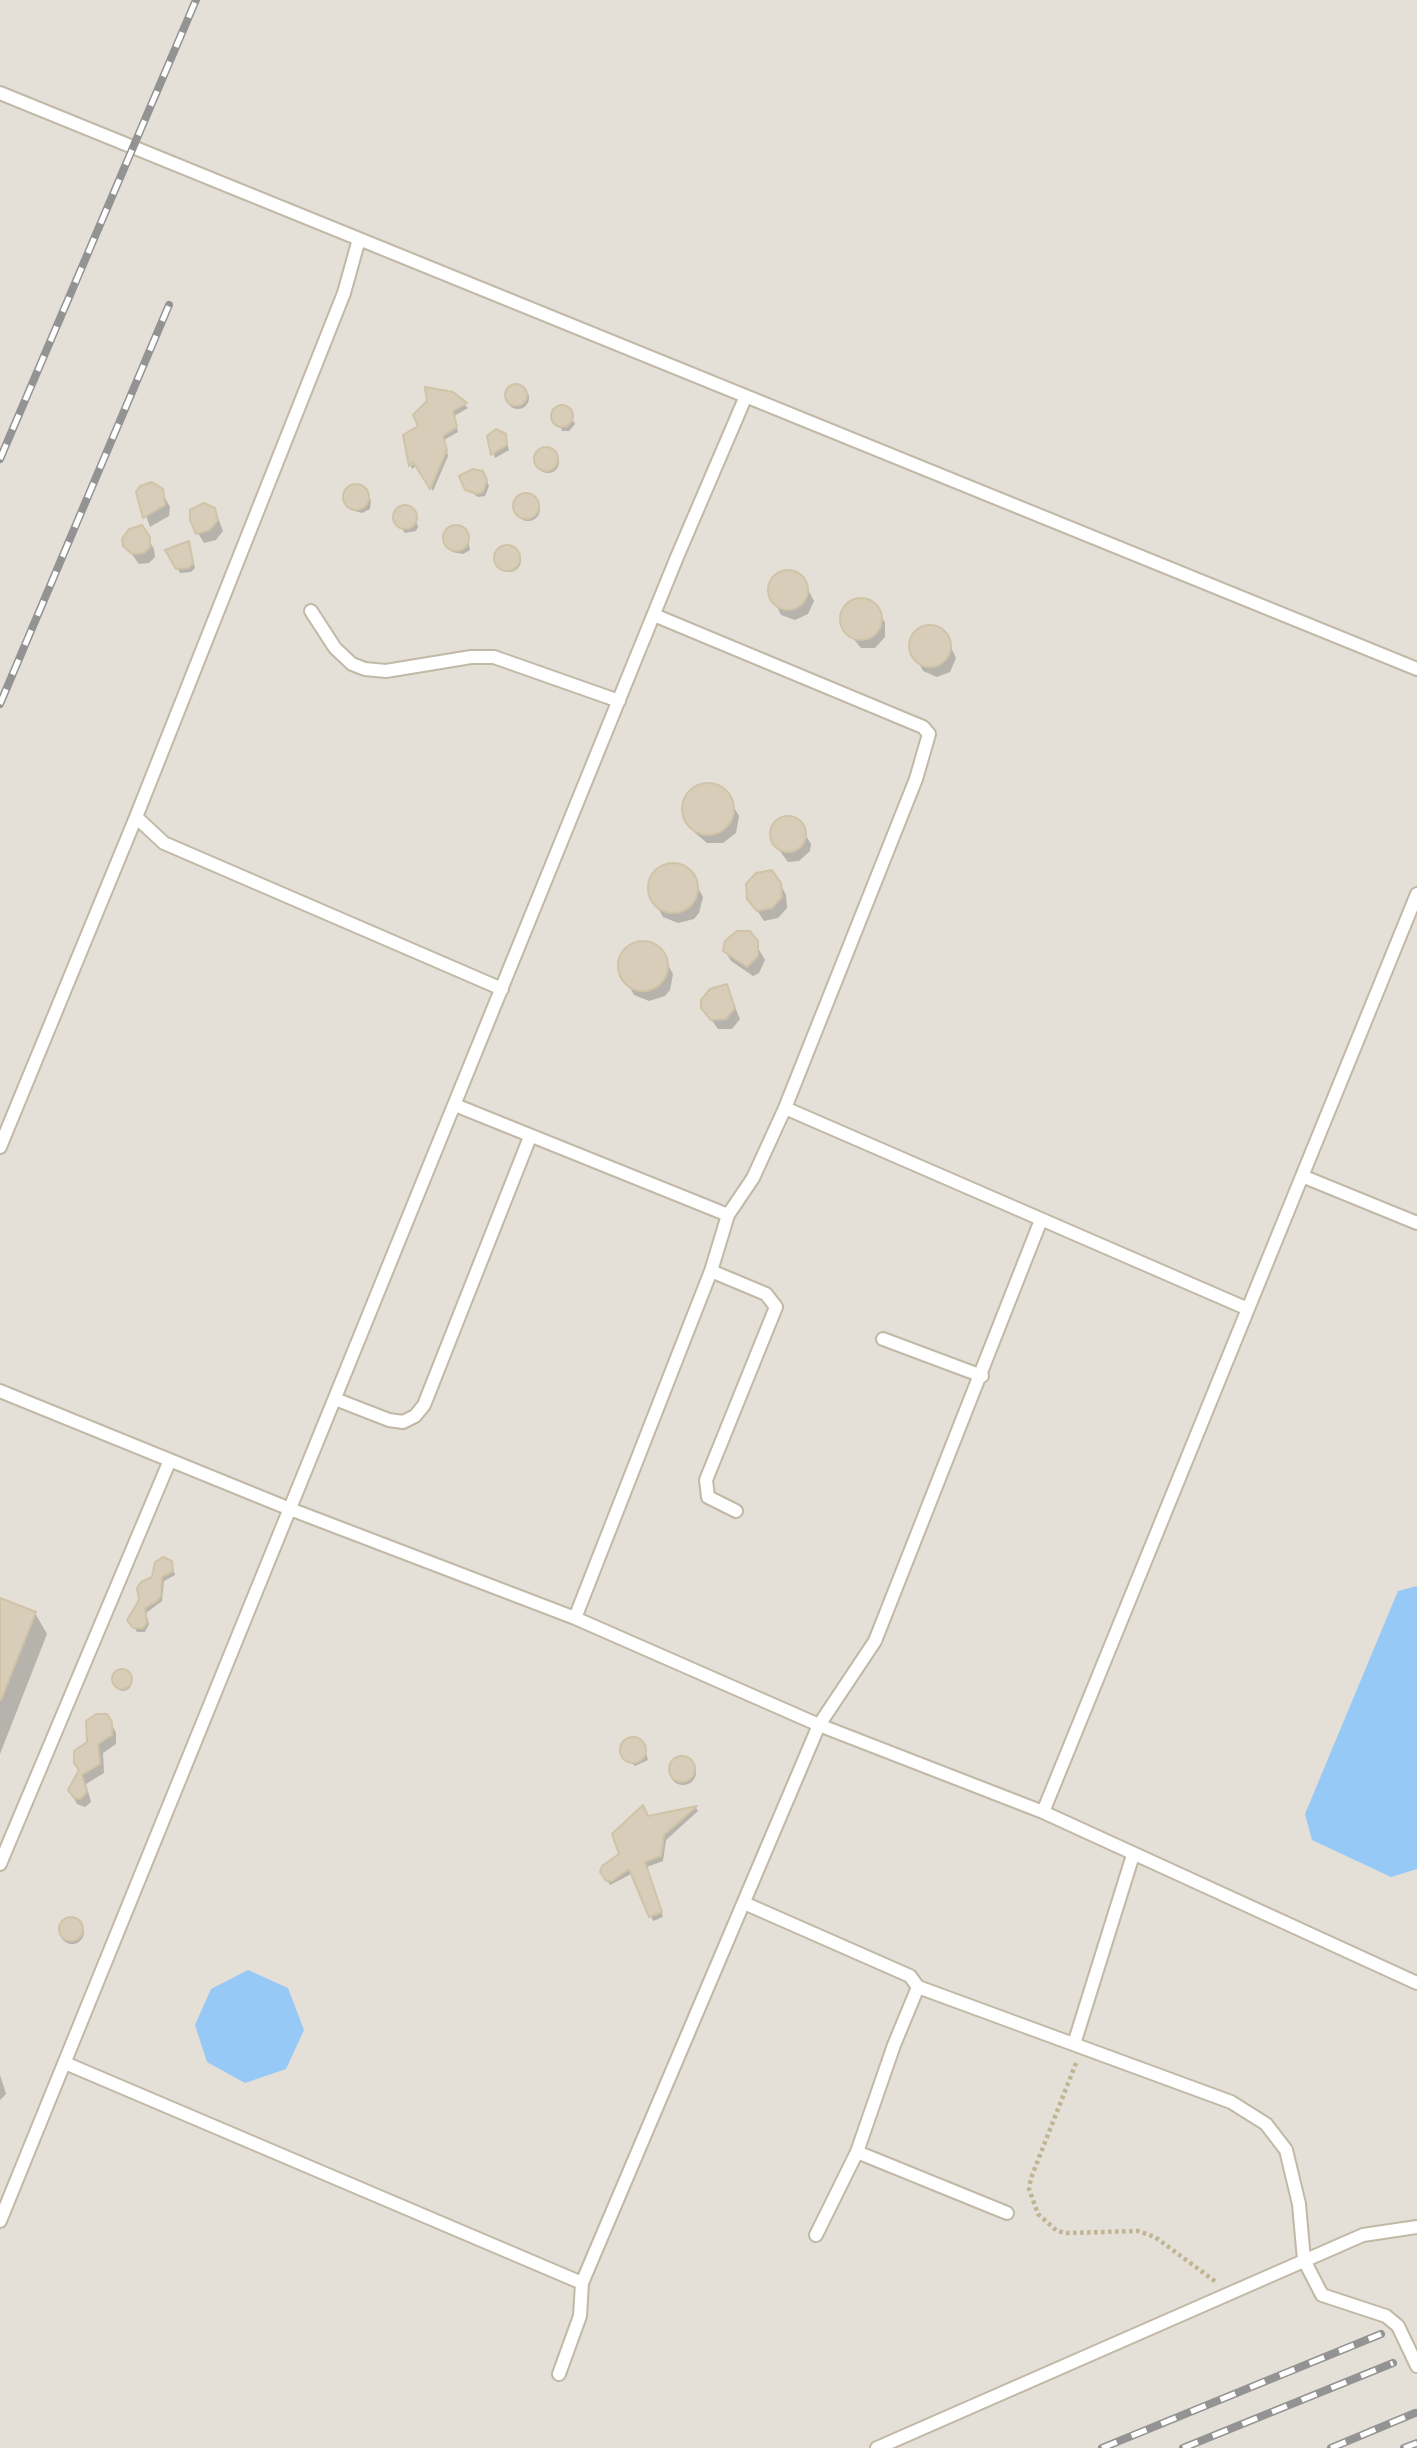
<!DOCTYPE html>
<html>
<head>
<meta charset="utf-8">
<style>
  body { margin:0 }
  canvas { display:block; background:#f2eee1 }
</style>
</head>
<body>
<canvas width="1417" height="2448"></canvas>
<script>
const ctx = document.querySelector('canvas').getContext('2d');
ctx.lineJoin = 'round';
function fill(path, color) {
  ctx.fillStyle = color;
  ctx.fill(path, 'evenodd');
}
function poly(rows) {
  const path = new Path2D();
  for (const r of rows) {
    if (r.length === 3) {
      path.moveTo(r[0] + r[2], r[1]);
      path.arc(r[0], r[1], r[2], 0, 2 * Math.PI);
      continue;
    }
    path.moveTo(r[0], r[1]);
    for (let i = 2; i < r.length; i += 2) path.lineTo(r[i], r[i + 1]);
  }
  return path;
}
function stroke(path, color, width, dash) {
  ctx.strokeStyle = color;
  ctx.lineWidth = width;
  ctx.lineCap = dash ? 'butt' : 'round';
  ctx.setLineDash(dash || []);
  ctx.stroke(path);
}
fill(poly([
  [0,0,1417,0,1417,2448,0,2448]
]), '#e4dfd7');
fill(poly([
  [1417,1586,1417,1869,1391,1877,1312,1840,1305,1814,1398,1591],
  [248,1970,288,1988,304,2030,286,2069,245,2083,207,2062,195,2025,211,1989]
]), '#97c9f6');
fill(poly([
  [518,398,11],
  [452,393,468,408,454,416,458,432,444,440,448,456,433,491,417,465,412,469,411,466,421,458,421,427],
  [565,407,575,424,569,431,562,431,554,411],
  [505,435,509,450,495,458,489,437],
  [548,462,11],
  [485,477,489,486,485,496,478,497,467,489],
  [354,486,360,486,371,500,370,509,362,513,351,510,348,505,346,493],
  [138,493,164,496,170,507,169,516,150,527],
  [528,509,12],
  [412,507,418,527,416,531,405,533,394,519,395,510],
  [217,515,223,531,216,540,204,543,198,533],
  [141,527,154,549,155,557,149,563,139,564,125,545],
  [453,527,464,530,467,535,470,550,463,554,452,552,449,547,445,532],
  [189,544,195,568,191,572,180,573,168,551],
  [509,560,12],
  [788,571,801,576,814,601,808,614,795,620,781,615,769,590,775,577],
  [867,601,885,622,885,637,875,648,861,648,844,627,843,613,853,602],
  [930,627,944,633,956,658,950,672,937,677,923,671,911,647,916,633],
  [700,786,717,786,724,790,739,816,736,833,723,843,707,843,694,832,687,822,684,805,687,797],
  [783,819,797,821,811,844,810,851,799,861,788,862,774,843,773,829],
  [674,865,689,871,703,897,699,913,694,919,678,923,663,917,649,891,653,876,666,866],
  [780,884,786,895,787,908,778,918,764,921,749,898],
  [749,933,765,960,759,973,753,976,731,961,725,951],
  [636,944,652,944,659,948,665,959,673,974,670,990,665,996,649,1001,634,995,620,970,623,954],
  [726,986,740,1019,732,1029,718,1029,703,1008],
  [171,1562,175,1575,164,1581,162,1601,146,1613,149,1624,145,1632,137,1632,129,1620,154,1578],
  [0,1600,35,1613,47,1634,0,1754],
  [123,1682,9],
  [111,1723,116,1733,116,1744,103,1753,104,1773,86,1784,91,1802,85,1807,77,1804,70,1791],
  [629,1739,635,1739,644,1746,648,1760,635,1766,626,1759,622,1748],
  [683,1772,13],
  [696,1808,698,1811,666,1840,663,1861,647,1867,663,1917,653,1921,633,1873,610,1885,602,1871,621,1855,647,1818],
  [72,1932,12],
  [0,2075,6,2094,0,2100]
]), '#0003');
const building = poly([
  [516,395,11],
  [425,387,453,392,467,403,453,411,457,427,443,436,447,450,430,489,413,462,409,466,403,435,418,426,413,415,427,401,425,387],
  [562,416,11],
  [496,429,506,434,507,445,491,455,487,436,496,429],
  [546,459,12],
  [473,469,483,471,487,480,483,492,477,494,465,490,459,476,473,469],
  [152,482,163,489,165,505,143,518,136,492,140,486,152,482],
  [356,497,13],
  [526,506,13],
  [204,503,215,508,218,520,210,530,196,534,190,520,190,510,204,503],
  [405,517,12],
  [142,525,150,537,150,547,144,553,132,554,123,546,122,539,129,529,142,525],
  [456,538,13],
  [189,541,193,563,189,568,176,569,165,550,189,541],
  [507,558,13],
  [788,590,20],
  [861,619,21],
  [930,646,21],
  [708,809,26],
  [788,834,18],
  [673,888,25],
  [772,870,781,883,782,897,772,908,757,911,747,899,746,884,756,873,772,870],
  [737,931,750,931,758,941,758,956,747,967,723,951,725,941,737,931],
  [643,966,25],
  [727,984,735,1008,726,1019,711,1020,701,1008,701,1000,710,989,727,984],
  [163,1557,172,1561,173,1571,162,1577,161,1596,157,1601,145,1608,147,1623,143,1628,133,1628,127,1620,139,1600,137,1588,141,1582,152,1577,155,1562,163,1557],
  [0,1598,36,1612,1,1700,0,1700,0,1598],
  [122,1679,10],
  [96,1714,107,1714,112,1722,112,1735,98,1744,100,1764,82,1775,87,1792,80,1799,74,1798,68,1790,79,1770,74,1763,74,1751,87,1742,86,1721,96,1714],
  [633,1750,13],
  [682,1769,13],
  [643,1805,648,1816,697,1806,664,1835,661,1856,645,1862,662,1912,649,1917,629,1869,612,1881,606,1881,600,1872,602,1866,619,1854,612,1834,643,1805],
  [71,1929,12]
]);
fill(building, '#d8cdb9');
stroke(building, '#d0c3a8', 2);
const service = poly([
  [0,93,1417,669],
  [359,239,344,293,136,817,164,843,502,989],
  [311,611,335,648,352,664,365,669,386,671,471,657,494,657,619,701],
  [455,1105,728,1215],
  [785,1108,1248,1309],
  [0,1147,136,817],
  [1302,1176,1417,1223],
  [711,1271,766,1294,776,1307,706,1480,708,1497,736,1511],
  [883,1339,982,1376],
  [0,1391,290,1509,575,1618,819,1725,1043,1812,1417,1983],
  [335,1399,389,1420,403,1422,415,1416,424,1405,530,1137],
  [575,1618,711,1271,728,1215,753,1178,785,1108,916,779,929,734,923,727,654,615],
  [1043,1812,1417,894],
  [0,1864,170,1460],
  [744,1903,910,1976,918,1987,1231,2102,1266,2124,1286,2150,1299,2204,1304,2260,1322,2295,1386,2316,1398,2326,1417,2366],
  [1074,2044,1133,1855],
  [65,2063,582,2283,819,1725,875,1641,1041,1220],
  [857,2152,1007,2213],
  [0,2221,677,557,746,396],
  [816,2235,857,2152,894,2045,918,1987],
  [559,2374,580,2316,582,2283],
  [877,2448,1363,2235,1417,2227]
]);
stroke(service, '#c1b9a6', 16);
stroke(poly([
  [1076,2063,1031,2178,1029,2189,1038,2214,1057,2231,1067,2233,1138,2231,1155,2237,1216,2282]
]), '#c1b493', 4.5, [3.5, 3.5]);
stroke(service, '#fff', 12);
const rail = poly([
  [0,459,196,0],
  [0,704,169,305],
  [1102,2448,1381,2334],
  [1183,2448,1393,2363],
  [1331,2448,1415,2413],
  [1404,2448,1417,2443]
]);
stroke(rail, '#939393', 8);
stroke(rail, '#fff', 5, [16]);
</script>
</body>
</html>
